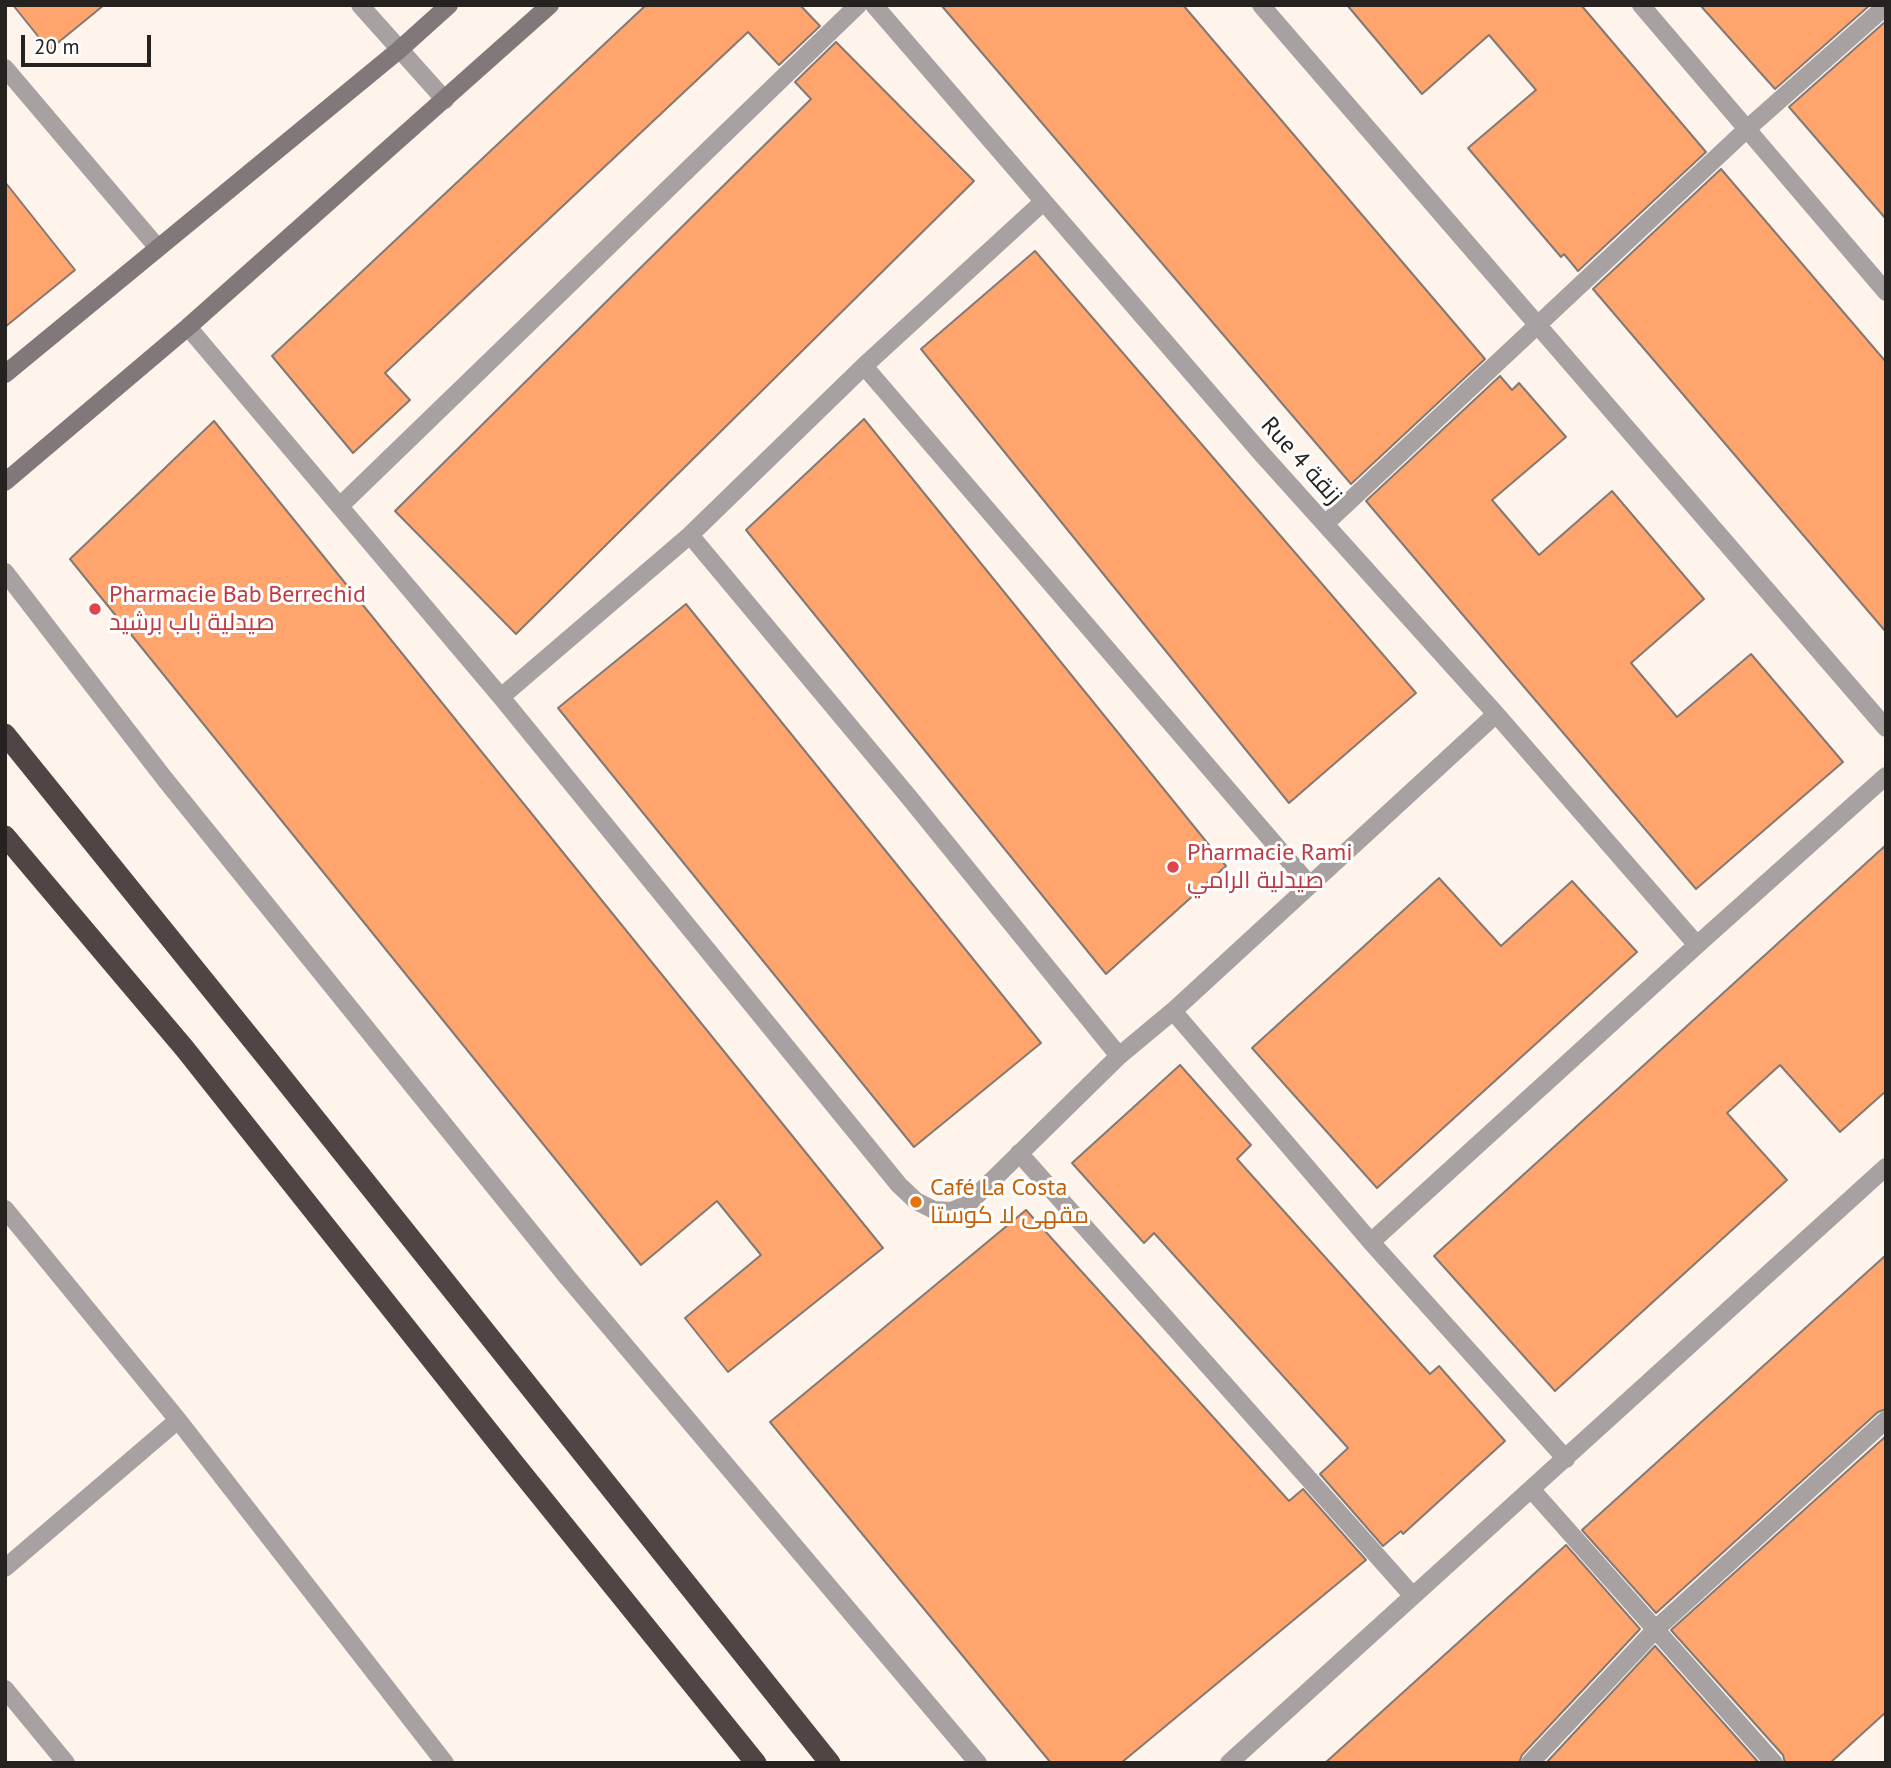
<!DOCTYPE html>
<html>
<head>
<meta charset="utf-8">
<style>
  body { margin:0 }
  #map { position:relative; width:1891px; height:1768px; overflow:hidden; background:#fef4ec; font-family:"PT Sans",sans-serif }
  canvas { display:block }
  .frame { position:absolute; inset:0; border:7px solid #25221f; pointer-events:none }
  .scale { position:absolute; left:21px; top:35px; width:130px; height:32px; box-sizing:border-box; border:4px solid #25221f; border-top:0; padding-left:9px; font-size:21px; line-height:24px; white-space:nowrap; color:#25221f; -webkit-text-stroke:5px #fff; paint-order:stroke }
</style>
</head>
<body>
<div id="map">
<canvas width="1891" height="1768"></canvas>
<div class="frame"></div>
<div class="scale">20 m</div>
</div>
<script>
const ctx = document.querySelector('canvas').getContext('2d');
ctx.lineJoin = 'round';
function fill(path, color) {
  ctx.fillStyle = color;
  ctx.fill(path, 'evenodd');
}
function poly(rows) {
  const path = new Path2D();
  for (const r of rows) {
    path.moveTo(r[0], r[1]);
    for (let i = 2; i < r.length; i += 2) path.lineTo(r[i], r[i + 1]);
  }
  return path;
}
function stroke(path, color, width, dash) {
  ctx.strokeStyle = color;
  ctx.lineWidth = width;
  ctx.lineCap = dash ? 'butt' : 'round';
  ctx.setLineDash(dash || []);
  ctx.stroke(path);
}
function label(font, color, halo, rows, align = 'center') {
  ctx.font = font + ' "PT Sans",Cairo,sans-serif';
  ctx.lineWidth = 6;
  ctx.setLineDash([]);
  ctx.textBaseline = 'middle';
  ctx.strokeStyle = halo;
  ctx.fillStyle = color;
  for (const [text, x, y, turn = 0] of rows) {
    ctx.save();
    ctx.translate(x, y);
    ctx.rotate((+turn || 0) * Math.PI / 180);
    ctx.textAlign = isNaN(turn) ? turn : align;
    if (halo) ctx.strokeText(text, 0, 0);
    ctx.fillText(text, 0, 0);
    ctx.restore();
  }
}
const building = poly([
  [13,5,104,5,49,50,13,5],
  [646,5,800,5,820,26,779,65,748,32,385,373,410,400,353,453,272,356,646,5],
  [941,5,1183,5,1485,359,1351,484,941,5],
  [1347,5,1581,5,1706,152,1578,271,1564,254,1561,257,1468,148,1536,90,1489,35,1422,94,1347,5],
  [1700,5,1870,5,1775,89,1700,5],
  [1886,21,1886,219,1789,107,1886,21],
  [836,42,974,181,516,634,395,511,811,99,795,82,836,42],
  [1721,169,1886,362,1886,632,1593,289,1721,169],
  [5,182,75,270,5,327,5,182],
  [1035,251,1416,693,1289,803,921,349,1035,251],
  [1500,376,1512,390,1519,383,1566,437,1492,500,1539,555,1612,491,1704,599,1631,663,1677,717,1751,654,1843,762,1696,889,1366,501,1500,376],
  [864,419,1226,866,1106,974,746,530,864,419],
  [214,421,883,1248,728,1372,685,1318,761,1255,717,1201,641,1265,70,559,214,421],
  [686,604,1041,1043,914,1147,558,708,686,604],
  [1886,845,1886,1091,1840,1132,1780,1065,1727,1113,1787,1180,1555,1391,1434,1256,1886,845],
  [1439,878,1501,946,1572,881,1637,952,1377,1188,1252,1048,1439,878],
  [1180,1065,1251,1145,1237,1159,1430,1374,1439,1366,1505,1441,1403,1534,1401,1531,1383,1546,1320,1474,1348,1448,1154,1233,1144,1243,1072,1163,1180,1065],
  [1026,1210,1289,1501,1303,1489,1366,1560,1121,1763,1051,1763,770,1422,1026,1210],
  [1886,1255,1886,1409,1878,1412,1656,1613,1582,1530,1886,1255],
  [1886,1436,1886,1712,1830,1763,1785,1763,1783,1755,1671,1630,1886,1436],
  [1566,1545,1640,1629,1522,1755,1519,1763,1325,1763,1566,1545],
  [1655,1646,1759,1763,1546,1763,1655,1646]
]);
fill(building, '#fea46c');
stroke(building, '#837974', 2);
stroke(poly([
  [360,5,445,100],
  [874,5,1261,453,1496,714,1697,945],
  [1261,5,1886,728],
  [1641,5,1886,292],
  [5,68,158,248],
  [188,327,501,697,899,1185,916,1201,934,1210,951,1211,968,1204,1119,1056,1173,1011,1496,714],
  [864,366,1309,884],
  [341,505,858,5],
  [1325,524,1748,128,1886,6],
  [690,535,908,796,1119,1056],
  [5,572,164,778,568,1278,978,1763],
  [501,697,690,535,864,366,1043,202],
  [1173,1011,1371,1242,1566,1459],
  [1019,1153,1412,1595],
  [5,1209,178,1420,445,1763],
  [1371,1242,1697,945,1886,776],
  [1531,1489,1774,1763],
  [5,1568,178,1420],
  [5,1689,66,1763],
  [1229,1763,1886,1167],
  [1530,1763,1657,1628,1886,1420]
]), '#a7a1a2', 18);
stroke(poly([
  [5,374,399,50,449,5],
  [5,482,188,327,550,5]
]), '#817979', 18);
stroke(poly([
  [5,734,270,1062,830,1763],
  [5,836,185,1049,513,1462,756,1763]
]), '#504445', 21);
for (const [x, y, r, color] of [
  [95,609,7,"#e0444e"],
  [1173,867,7,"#e0444e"],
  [916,1202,7,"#e8710a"]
]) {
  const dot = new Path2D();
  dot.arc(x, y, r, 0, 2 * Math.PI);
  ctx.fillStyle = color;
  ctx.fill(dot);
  stroke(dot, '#fff', 2.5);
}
label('24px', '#25221f', '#fff', [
  ["Rue 4 زنقة",1301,461,48]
]);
label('24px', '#be3a42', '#fff', [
  ["Pharmacie Bab Berrechid",109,595],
  ["صيدلية باب برشيد",109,623],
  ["Pharmacie Rami",1187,853],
  ["صيدلية الرامي",1187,881]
], 'left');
label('24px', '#c56008', '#fff', [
  ["Café La Costa",930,1188],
  ["مقهى لا كوستا",930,1216]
], 'left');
</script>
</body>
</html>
